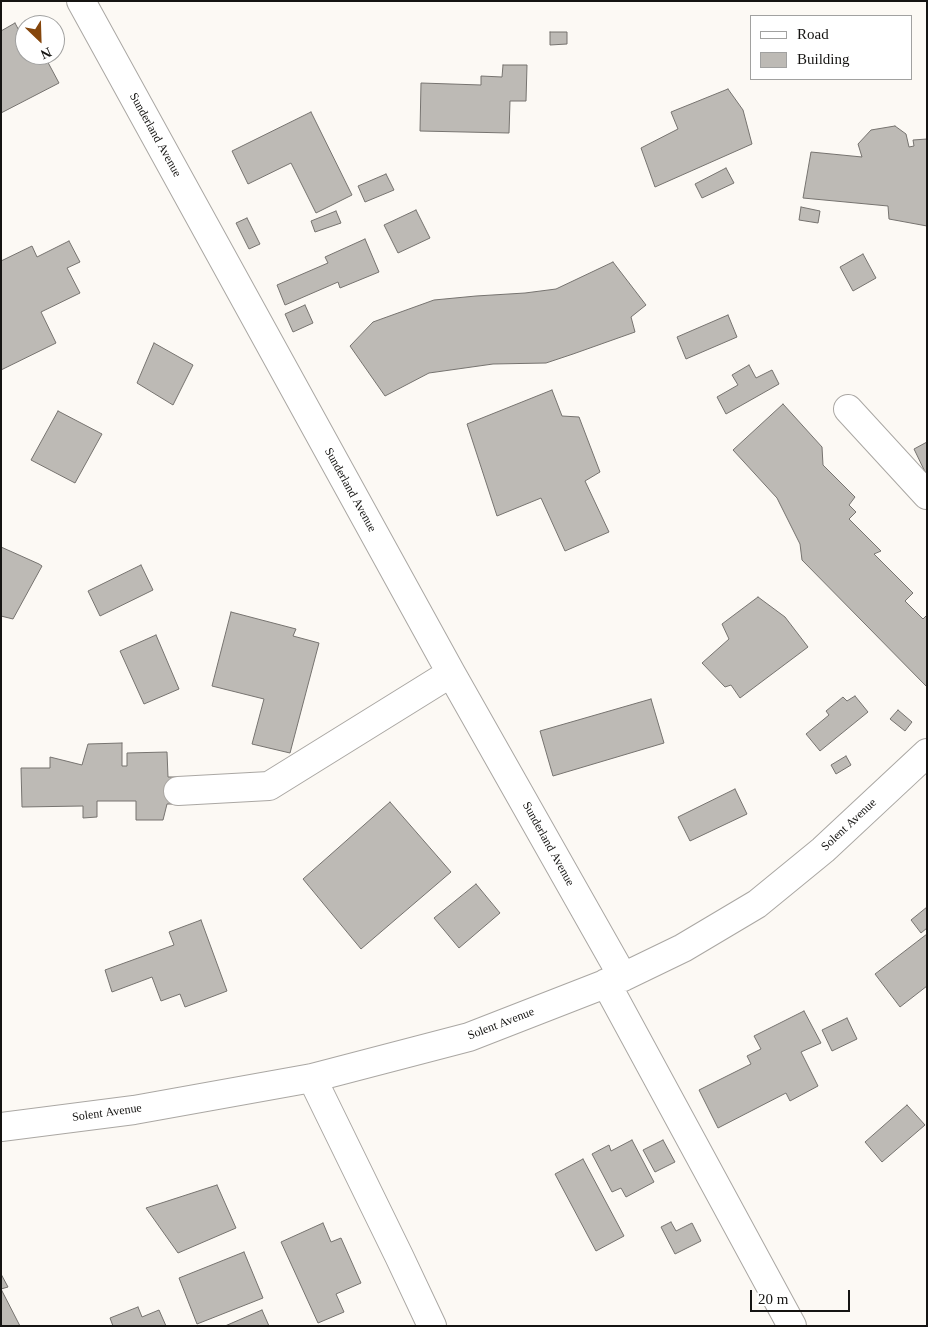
<!DOCTYPE html>
<html>
<head>
<meta charset="utf-8">
<style>
  body { margin:0 }
  #map { position:relative; width:928px; height:1327px; overflow:hidden; background:#fcf9f4; font-family:"Times New Roman",serif }
  canvas { display:block }
  .frame { position:absolute; inset:0; border:2px solid #151412; pointer-events:none }
  .legend { position:absolute; left:750px; top:15px; width:162px; height:65px; box-sizing:border-box; background:#fff; border:1px solid #a1a1a0; margin:0; padding:6px 9px; list-style:none; font-size:15px; color:#151412 }
  .legend li { display:flex; align-items:center; gap:10px; height:25px }
  .legend b { width:25px; border:1px solid #a1a1a0 }
  .north { position:absolute; left:15px; top:15px; width:50px; height:50px; box-sizing:border-box; background:#fff; border:1px solid #a1a1a0; border-radius:50%; rotate:156deg; font-size:14px; font-weight:700; line-height:20px; text-align:center; color:#151412 }
  .north::after { content:''; display:block; margin:auto; width:18px; height:22px; background:#85460c; clip-path:polygon(50% 0,100% 100%,50% 72%,0 100%) }
  .scale { position:absolute; left:750px; top:1290px; width:100px; height:22px; box-sizing:border-box; border:2px solid #151412; border-top:0; padding-left:6px; font-size:15px; line-height:18px; white-space:nowrap; color:#151412; -webkit-text-stroke:4px #fff; paint-order:stroke }
</style>
</head>
<body>
<div id="map">
<canvas width="928" height="1327"></canvas>
<div class="frame"></div>
<ul class="legend">
<li><b style="height:6px;background:#fff"></b>Road</li>
<li><b style="height:14px;background:#bdbab5"></b>Building</li>
</ul>
<div class="north">N</div>
<div class="scale">20 m</div>
</div>
<script>
const ctx = document.querySelector('canvas').getContext('2d');
ctx.lineJoin = 'round';
function fill(path, color) {
  ctx.fillStyle = color;
  ctx.fill(path, 'evenodd');
}
function poly(rows) {
  const path = new Path2D();
  for (const r of rows) {
    path.moveTo(r[0], r[1]);
    for (let i = 2; i < r.length; i += 2) path.lineTo(r[i], r[i + 1]);
  }
  return path;
}
function stroke(path, color, width, dash) {
  ctx.strokeStyle = color;
  ctx.lineWidth = width;
  ctx.lineCap = dash ? 'butt' : 'round';
  ctx.setLineDash(dash || []);
  ctx.stroke(path);
}
function label(font, color, halo, rows, align = 'center') {
  ctx.font = font + ' "Times New Roman",serif';
  ctx.lineWidth = 4;
  ctx.setLineDash([]);
  ctx.textBaseline = 'middle';
  ctx.strokeStyle = halo;
  ctx.fillStyle = color;
  for (const [text, x, y, turn = 0] of rows) {
    ctx.save();
    ctx.translate(x, y);
    ctx.rotate((+turn || 0) * Math.PI / 180);
    ctx.textAlign = isNaN(turn) ? turn : align;
    if (halo) ctx.strokeText(text, 0, 0);
    ctx.fillText(text, 0, 0);
    ctx.restore();
  }
}
const building = poly([
  [15,23,25,42,25,55,44,55,59,83,1,113,1,31,15,23],
  [550,32,567,32,567,44,550,45,550,32],
  [503,65,527,65,526,101,510,101,509,133,420,131,421,83,481,85,481,76,502,77,503,65],
  [728,89,743,110,752,144,655,187,641,148,678,129,671,112,728,89],
  [311,112,352,195,316,213,291,163,248,184,232,151,311,112],
  [895,126,906,134,909,147,914,146,913,140,927,139,927,226,889,219,888,206,803,198,811,152,862,157,858,144,871,130,895,126],
  [726,168,734,183,702,198,695,184,726,168],
  [386,174,394,190,365,202,358,186,386,174],
  [801,207,820,211,818,223,799,220,801,207],
  [416,210,430,238,398,253,384,225,416,210],
  [336,211,341,223,315,232,311,221,336,211],
  [247,218,260,244,249,249,236,223,247,218],
  [365,239,379,272,340,288,338,282,285,305,277,285,328,263,325,257,365,239],
  [69,241,80,262,67,268,80,293,41,312,56,343,1,370,1,261,32,246,37,257,69,241],
  [863,254,876,278,853,291,840,267,863,254],
  [613,262,646,305,631,317,635,332,573,354,546,363,493,364,429,373,385,396,350,346,373,322,434,300,476,296,525,293,556,289,613,262],
  [305,305,313,323,293,332,285,314,305,305],
  [728,315,737,337,686,359,677,337,728,315],
  [154,343,193,365,173,405,137,383,154,343],
  [749,365,756,378,772,370,779,384,726,414,717,397,738,385,732,375,749,365],
  [552,390,562,416,579,417,600,472,585,481,609,532,565,551,541,498,497,516,467,424,552,390],
  [783,404,822,447,823,465,855,497,849,505,856,512,849,519,881,551,874,554,913,593,905,601,923,619,927,615,927,687,802,560,800,544,777,498,733,450,783,404],
  [58,411,102,434,75,483,31,460,58,411],
  [927,442,927,476,914,449,927,442],
  [1,547,39,564,42,566,13,619,1,616,1,547],
  [141,565,153,590,100,616,88,591,141,565],
  [758,597,785,617,808,647,740,698,731,685,725,687,702,663,729,639,722,624,758,597],
  [231,612,296,629,293,636,319,643,290,753,252,744,264,699,212,686,231,612],
  [156,635,179,689,144,704,120,651,156,635],
  [855,696,868,712,820,751,806,734,829,715,826,711,843,697,847,701,855,696],
  [651,699,664,743,553,776,540,731,651,699],
  [898,710,912,722,905,731,890,719,898,710],
  [122,743,122,766,127,766,127,753,167,752,168,777,177,777,178,804,167,804,163,820,136,820,136,801,97,801,97,817,83,818,83,806,22,807,21,768,50,768,50,757,82,765,88,744,122,743],
  [846,756,851,765,836,774,831,765,846,756],
  [735,789,747,814,690,841,678,817,735,789],
  [390,802,451,872,361,949,303,879,390,802],
  [476,884,500,913,459,948,434,918,476,884],
  [927,907,927,928,921,933,911,920,927,907],
  [201,920,227,991,185,1007,180,994,161,1001,152,977,112,992,105,970,174,945,169,932,201,920],
  [927,934,927,986,900,1007,875,974,927,934],
  [804,1011,821,1043,801,1052,818,1086,790,1101,786,1093,718,1128,699,1090,751,1064,747,1056,761,1049,754,1036,804,1011],
  [847,1018,857,1039,832,1051,822,1030,847,1018],
  [907,1105,925,1125,882,1162,865,1142,907,1105],
  [632,1140,654,1182,626,1197,621,1188,612,1192,592,1154,609,1145,611,1151,632,1140],
  [663,1140,675,1162,655,1172,643,1150,663,1140],
  [583,1159,624,1236,596,1251,555,1174,583,1159],
  [217,1185,236,1228,178,1253,146,1208,217,1185],
  [671,1222,676,1231,692,1223,701,1241,675,1254,661,1227,671,1222],
  [323,1223,331,1242,341,1238,361,1283,336,1294,344,1312,318,1323,281,1242,323,1223],
  [244,1252,263,1298,197,1324,179,1278,244,1252],
  [1,1274,8,1287,1,1289,20,1326,1,1326,1,1274],
  [138,1307,142,1317,159,1310,166,1326,113,1326,110,1318,138,1307],
  [262,1310,269,1326,225,1326,262,1310]
]);
fill(building, '#bdbab5');
stroke(building, '#76736f', 1);
const minor = poly([
  [81,1,451,673,623,977],
  [848,409,927,495],
  [178,791,269,786,451,673],
  [606,983,792,1326],
  [312,1078,399,1256,432,1326],
  [1,1127,134,1110,312,1078,469,1037,623,977,683,948,757,904,823,850,927,753]
]);
stroke(minor, '#aaa7a3', 30);
stroke(minor, '#fff', 28);
label('12px', '#151412', '#fff', [
  ["Sunderland Avenue",155,135,61],
  ["Sunderland Avenue",350,490,61],
  ["Solent Avenue",849,825,-43],
  ["Sunderland Avenue",548,844,61],
  ["Solent Avenue",501,1024,-21],
  ["Solent Avenue",107,1113,-8]
]);
</script>
</body>
</html>
